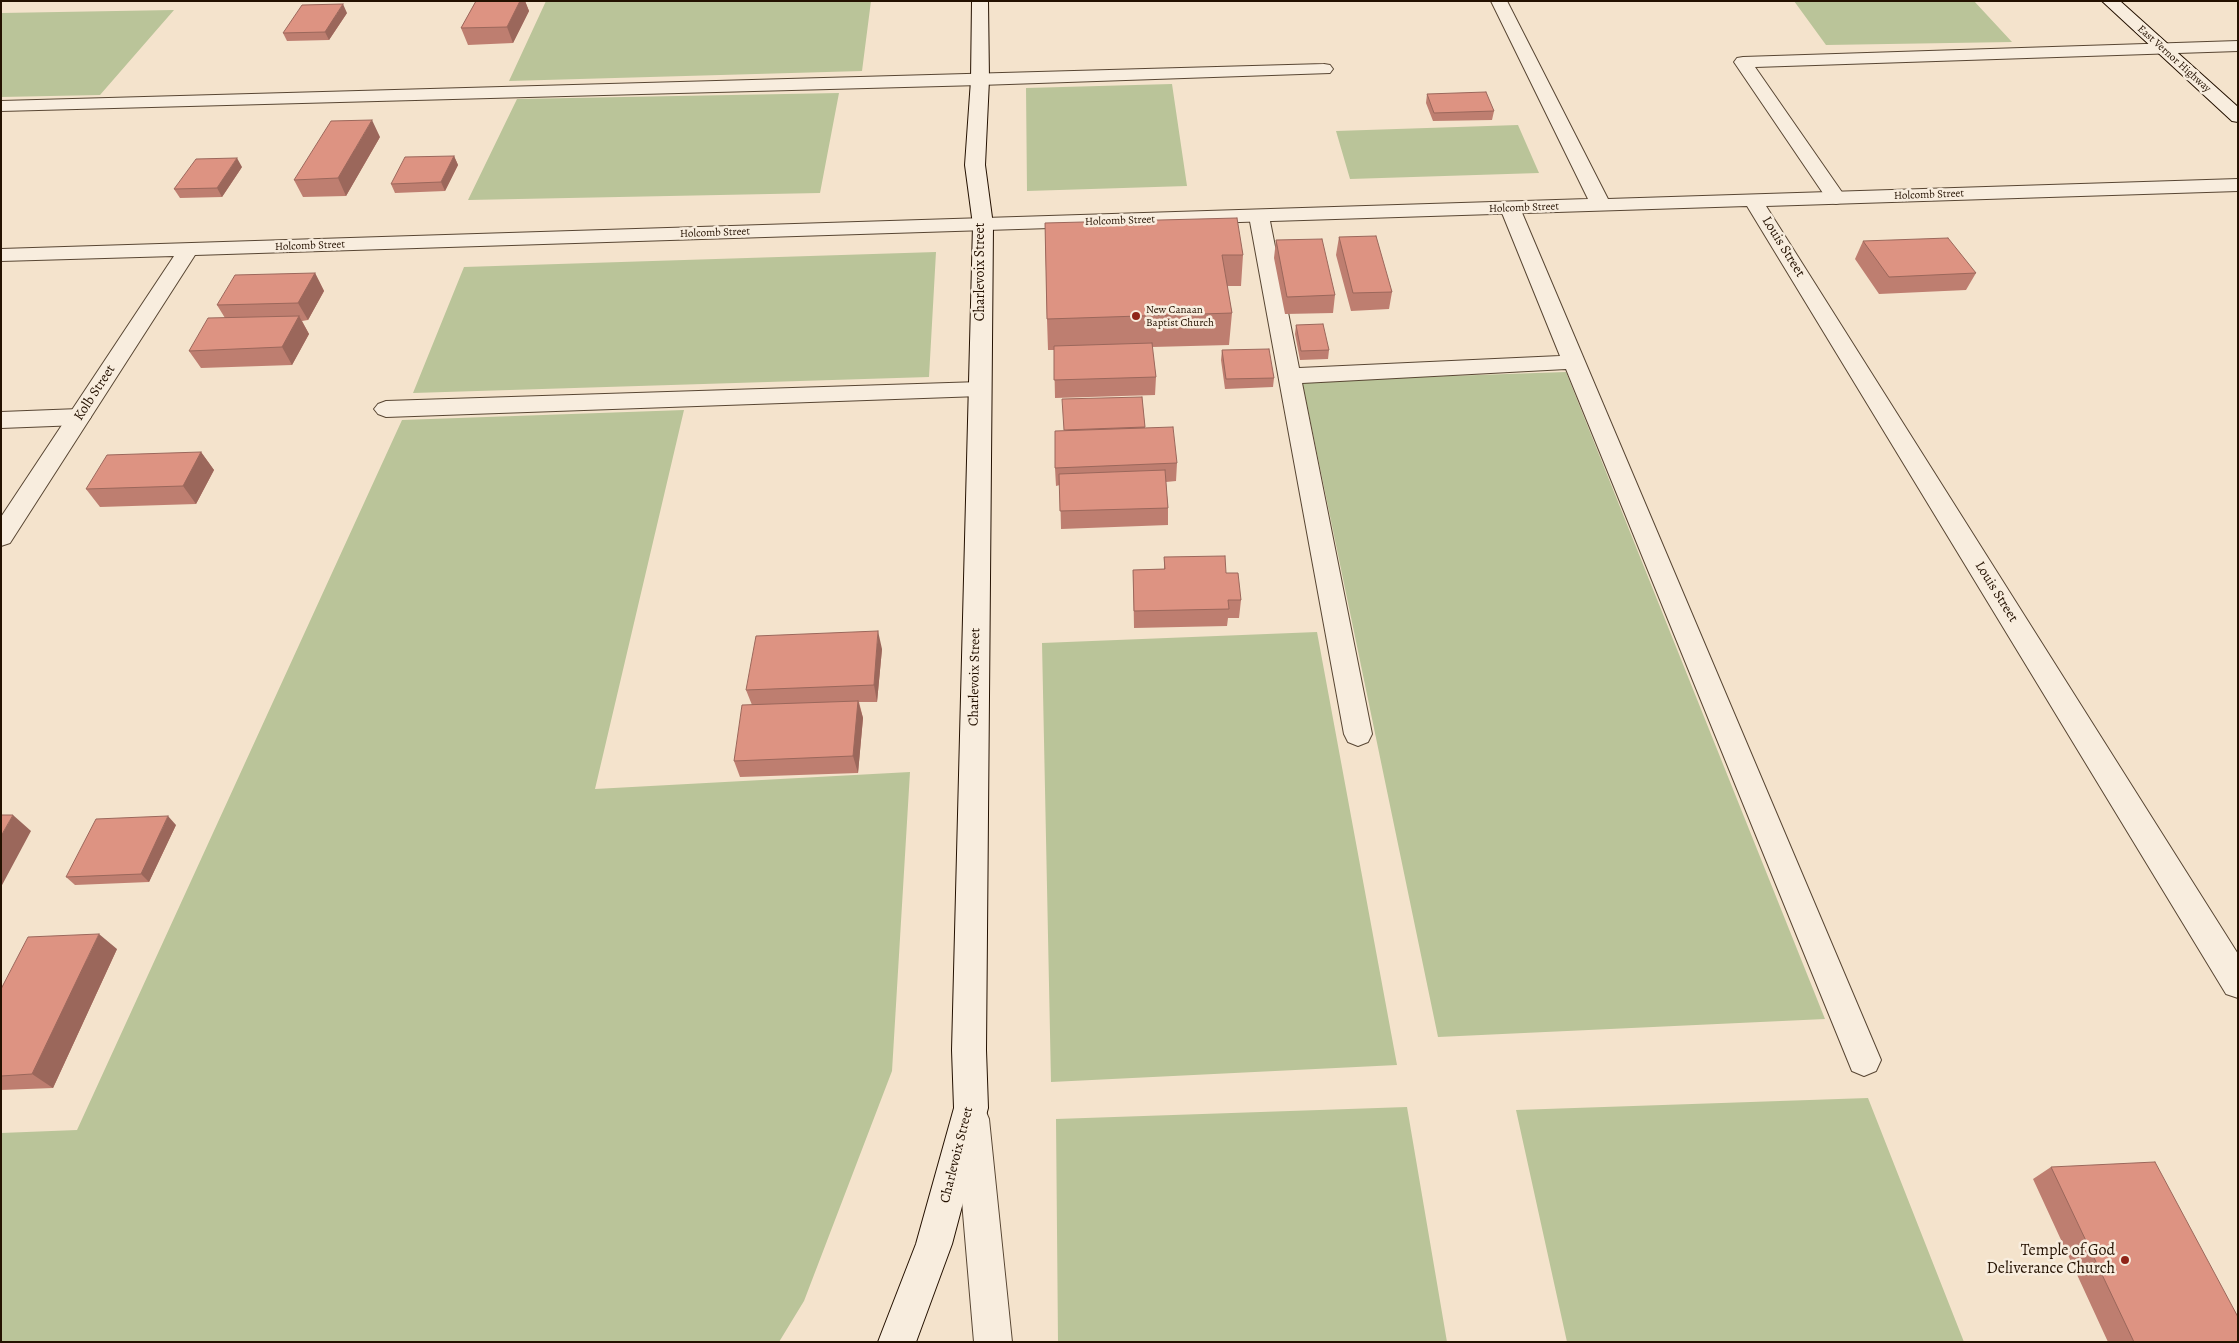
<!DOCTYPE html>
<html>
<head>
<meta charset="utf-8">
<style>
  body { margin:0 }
  #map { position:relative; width:2239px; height:1343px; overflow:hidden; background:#f4e3cc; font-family:Alegreya,serif }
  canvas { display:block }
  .frame { position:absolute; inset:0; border:2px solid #241100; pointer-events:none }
</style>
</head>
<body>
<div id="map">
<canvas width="2239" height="1343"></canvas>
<div class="frame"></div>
</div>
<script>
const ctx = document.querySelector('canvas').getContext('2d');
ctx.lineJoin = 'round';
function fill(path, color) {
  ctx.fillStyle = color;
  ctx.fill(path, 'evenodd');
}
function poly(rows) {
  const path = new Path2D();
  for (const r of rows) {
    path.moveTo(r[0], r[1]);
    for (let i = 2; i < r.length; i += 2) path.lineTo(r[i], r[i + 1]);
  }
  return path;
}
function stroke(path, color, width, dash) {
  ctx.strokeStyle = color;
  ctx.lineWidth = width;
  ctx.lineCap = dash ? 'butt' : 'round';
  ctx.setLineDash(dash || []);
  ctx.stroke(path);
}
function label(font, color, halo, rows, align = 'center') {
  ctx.font = font + ' Alegreya,serif';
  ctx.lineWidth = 5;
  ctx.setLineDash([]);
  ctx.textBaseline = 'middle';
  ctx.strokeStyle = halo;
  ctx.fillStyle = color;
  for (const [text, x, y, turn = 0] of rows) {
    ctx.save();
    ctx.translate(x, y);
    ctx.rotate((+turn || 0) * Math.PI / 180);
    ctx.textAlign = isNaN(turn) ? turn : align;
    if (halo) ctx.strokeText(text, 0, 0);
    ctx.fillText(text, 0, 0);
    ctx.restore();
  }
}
fill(poly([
  [546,1,871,1,862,71,509,81],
  [1794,1,1974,1,2012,42,1826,45],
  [174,10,100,95,1,97,1,13],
  [1172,84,1187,186,1027,191,1026,88],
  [839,93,820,193,468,200,517,99],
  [1518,125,1539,173,1350,179,1336,131],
  [936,252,929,377,413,393,464,267],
  [1566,372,1825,1019,1438,1037,1302,381],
  [684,410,595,789,910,772,892,1071,804,1301,779,1342,1,1342,1,1133,77,1130,402,420],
  [1317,632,1397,1065,1051,1082,1042,643],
  [1868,1098,1964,1342,1567,1342,1516,1110],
  [1407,1107,1447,1342,1058,1342,1056,1119]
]), '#bac499');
const lane = poly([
  [2238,41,2238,51,1755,67,1846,198,1843,202,1836,204,1829,202,1734,62,1737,58,1743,57,2238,41],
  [1324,64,1330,65,1333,69,1330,73,980,85,1,111,1,101,1324,64],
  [1510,202,1517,204,1520,208,1881,1060,1876,1071,1864,1076,1852,1071,1566,369,1302,383,1372,734,1368,742,1358,746,1348,742,1344,734,1249,216,1252,212,1259,210,1266,212,1269,216,1299,368,1560,356,1500,208,1503,204,1510,202],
  [980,382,988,384,991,389,988,394,980,396,386,417,378,414,374,409,378,404,386,401,980,382],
  [79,409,87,412,91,417,87,422,79,425,1,428,1,412,79,409]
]);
const street = poly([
  [1491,1,1507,1,1608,199,2238,179,2238,191,1766,206,2238,954,2238,998,2226,994,1747,206,195,255,10,543,1,546,1,517,174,256,1,261,1,249,1588,199,1491,1],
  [972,1102,984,1107,989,1119,1012,1342,974,1342,955,1119,960,1107,972,1102]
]);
const secondary = poly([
  [972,1,988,1,989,80,985,165,993,225,986,1050,988,1108,952,1244,916,1342,878,1342,916,1244,954,1108,952,1050,973,225,965,165,971,80,972,1],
  [2102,1,2120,1,2238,107,2238,122,2232,121,2102,1]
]);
stroke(lane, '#584633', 2);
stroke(street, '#584633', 2);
stroke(secondary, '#241100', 2);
fill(lane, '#f8edde');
fill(street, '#f8edde');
fill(secondary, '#f8edde');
fill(poly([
  [476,1,525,1,529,11,513,43,468,45,461,28],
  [347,13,329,40,287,41,283,33],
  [1427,94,1494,111,1492,120,1433,121,1426,103],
  [380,137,346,196,303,197,294,180],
  [454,156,458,165,445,191,395,193,391,184],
  [242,167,222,197,180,198,174,189],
  [1045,223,1243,255,1241,286,1227,286,1232,313,1229,345,1152,347,1156,377,1155,395,1055,398,1054,350,1048,350,1047,319],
  [1339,237,1392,292,1389,309,1351,311,1336,255],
  [1276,240,1335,295,1333,313,1285,314,1274,258],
  [1863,241,1976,273,1966,290,1879,294,1855,259],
  [315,273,324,291,308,320,302,321,309,334,292,365,201,368,189,351,225,318,217,305],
  [1296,325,1329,350,1328,359,1300,360,1295,334],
  [1222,350,1274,378,1273,387,1225,389,1221,360],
  [1142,397,1145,428,1177,463,1176,481,1166,482,1168,508,1168,525,1061,529,1060,485,1056,486,1055,468,1064,431],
  [201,452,214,470,196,504,100,507,86,489],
  [1164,557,1226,573,1241,600,1239,618,1228,618,1227,626,1134,628,1133,570,1164,569],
  [882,649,877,702,859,702,863,718,858,773,740,777,734,761,752,705,746,690],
  [176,825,149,882,75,885,66,877],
  [117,949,53,1088,1,1090,1,989],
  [2051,1167,2238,1342,2108,1342,2033,1179]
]), '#be7e70');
fill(poly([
  [520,1,525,1,529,11,513,43,507,27],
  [343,4,347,13,329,40,325,32],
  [372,120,380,137,346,196,338,178],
  [454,156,458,165,445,191,441,182],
  [237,158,242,167,222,197,217,188],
  [315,273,324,291,308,320,298,303],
  [299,316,309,334,292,365,282,347],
  [201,452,214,470,196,504,183,486],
  [878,631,882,649,877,702,874,685],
  [858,701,863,718,858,773,853,756],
  [13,815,31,831,1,887,1,836],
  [168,816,176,825,149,882,141,874],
  [99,934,117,949,53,1088,32,1074]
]), '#9b675b');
const building = poly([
  [476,1,520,1,507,27,461,28,476,1],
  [343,4,325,32,283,33,302,5,343,4],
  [1486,92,1494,111,1434,113,1427,94,1486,92],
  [372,120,338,178,294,180,331,121,372,120],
  [454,156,441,182,391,184,405,157,454,156],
  [237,158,217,188,174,189,196,159,237,158],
  [1237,218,1243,255,1222,255,1232,313,1047,319,1045,223,1237,218],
  [1376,236,1392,292,1353,293,1339,237,1376,236],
  [1948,238,1976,273,1889,277,1863,241,1948,238],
  [1322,239,1335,295,1287,297,1276,240,1322,239],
  [315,273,298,303,217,305,235,275,315,273],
  [299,316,282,347,189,351,208,318,299,316],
  [1323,324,1329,350,1301,351,1296,325,1323,324],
  [1152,343,1156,377,1054,380,1054,346,1152,343],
  [1269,349,1274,378,1226,379,1222,350,1269,349],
  [1142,397,1145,427,1064,430,1062,399,1142,397],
  [1173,427,1177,463,1055,468,1055,431,1173,427],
  [201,452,183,486,86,489,107,455,201,452],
  [1165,470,1168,508,1060,511,1059,474,1165,470],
  [1225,556,1226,573,1238,573,1241,600,1228,600,1229,609,1134,611,1133,570,1165,569,1164,557,1225,556],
  [878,631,874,685,746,690,756,636,878,631],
  [858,701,853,756,734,761,742,705,858,701],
  [1,815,13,815,1,836,1,815],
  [168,816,141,874,66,877,96,819,168,816],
  [99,934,32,1074,1,1076,1,989,28,937,99,934],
  [2155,1162,2238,1317,2238,1342,2134,1342,2051,1167,2155,1162]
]);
fill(building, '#dd9382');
stroke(building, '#9b675b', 1);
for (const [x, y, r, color] of [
  [1136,316,5,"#8f2418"],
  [2125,1260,5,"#8f2418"]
]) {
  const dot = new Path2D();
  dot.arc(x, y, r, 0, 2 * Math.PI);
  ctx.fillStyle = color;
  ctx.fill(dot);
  stroke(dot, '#f8edde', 2);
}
label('11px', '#241100', '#f8edde', [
  ["East Vernor Highway",2174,59,42],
  ["Holcomb Street",1929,195,-2],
  ["Holcomb Street",1524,208,-2],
  ["Holcomb Street",1120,221,-2],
  ["Holcomb Street",715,233,-2],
  ["Holcomb Street",310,246,-2]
]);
label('11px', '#241100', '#f8edde', [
  ["New Canaan",1146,310],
  ["Baptist Church",1146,323]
], 'left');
label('14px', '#241100', '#f8edde', [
  ["Louis Street",1783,247,58],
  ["Charlevoix Street",981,272,-90],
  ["Kolb Street",95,393,-57],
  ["Louis Street",1996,592,58],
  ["Charlevoix Street",975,677,-89],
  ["Charlevoix Street",957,1155,-76]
]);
label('16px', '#241100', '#f8edde', [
  ["Temple of God",2115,1251],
  ["Deliverance Church",2115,1269]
], 'right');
</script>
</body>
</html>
